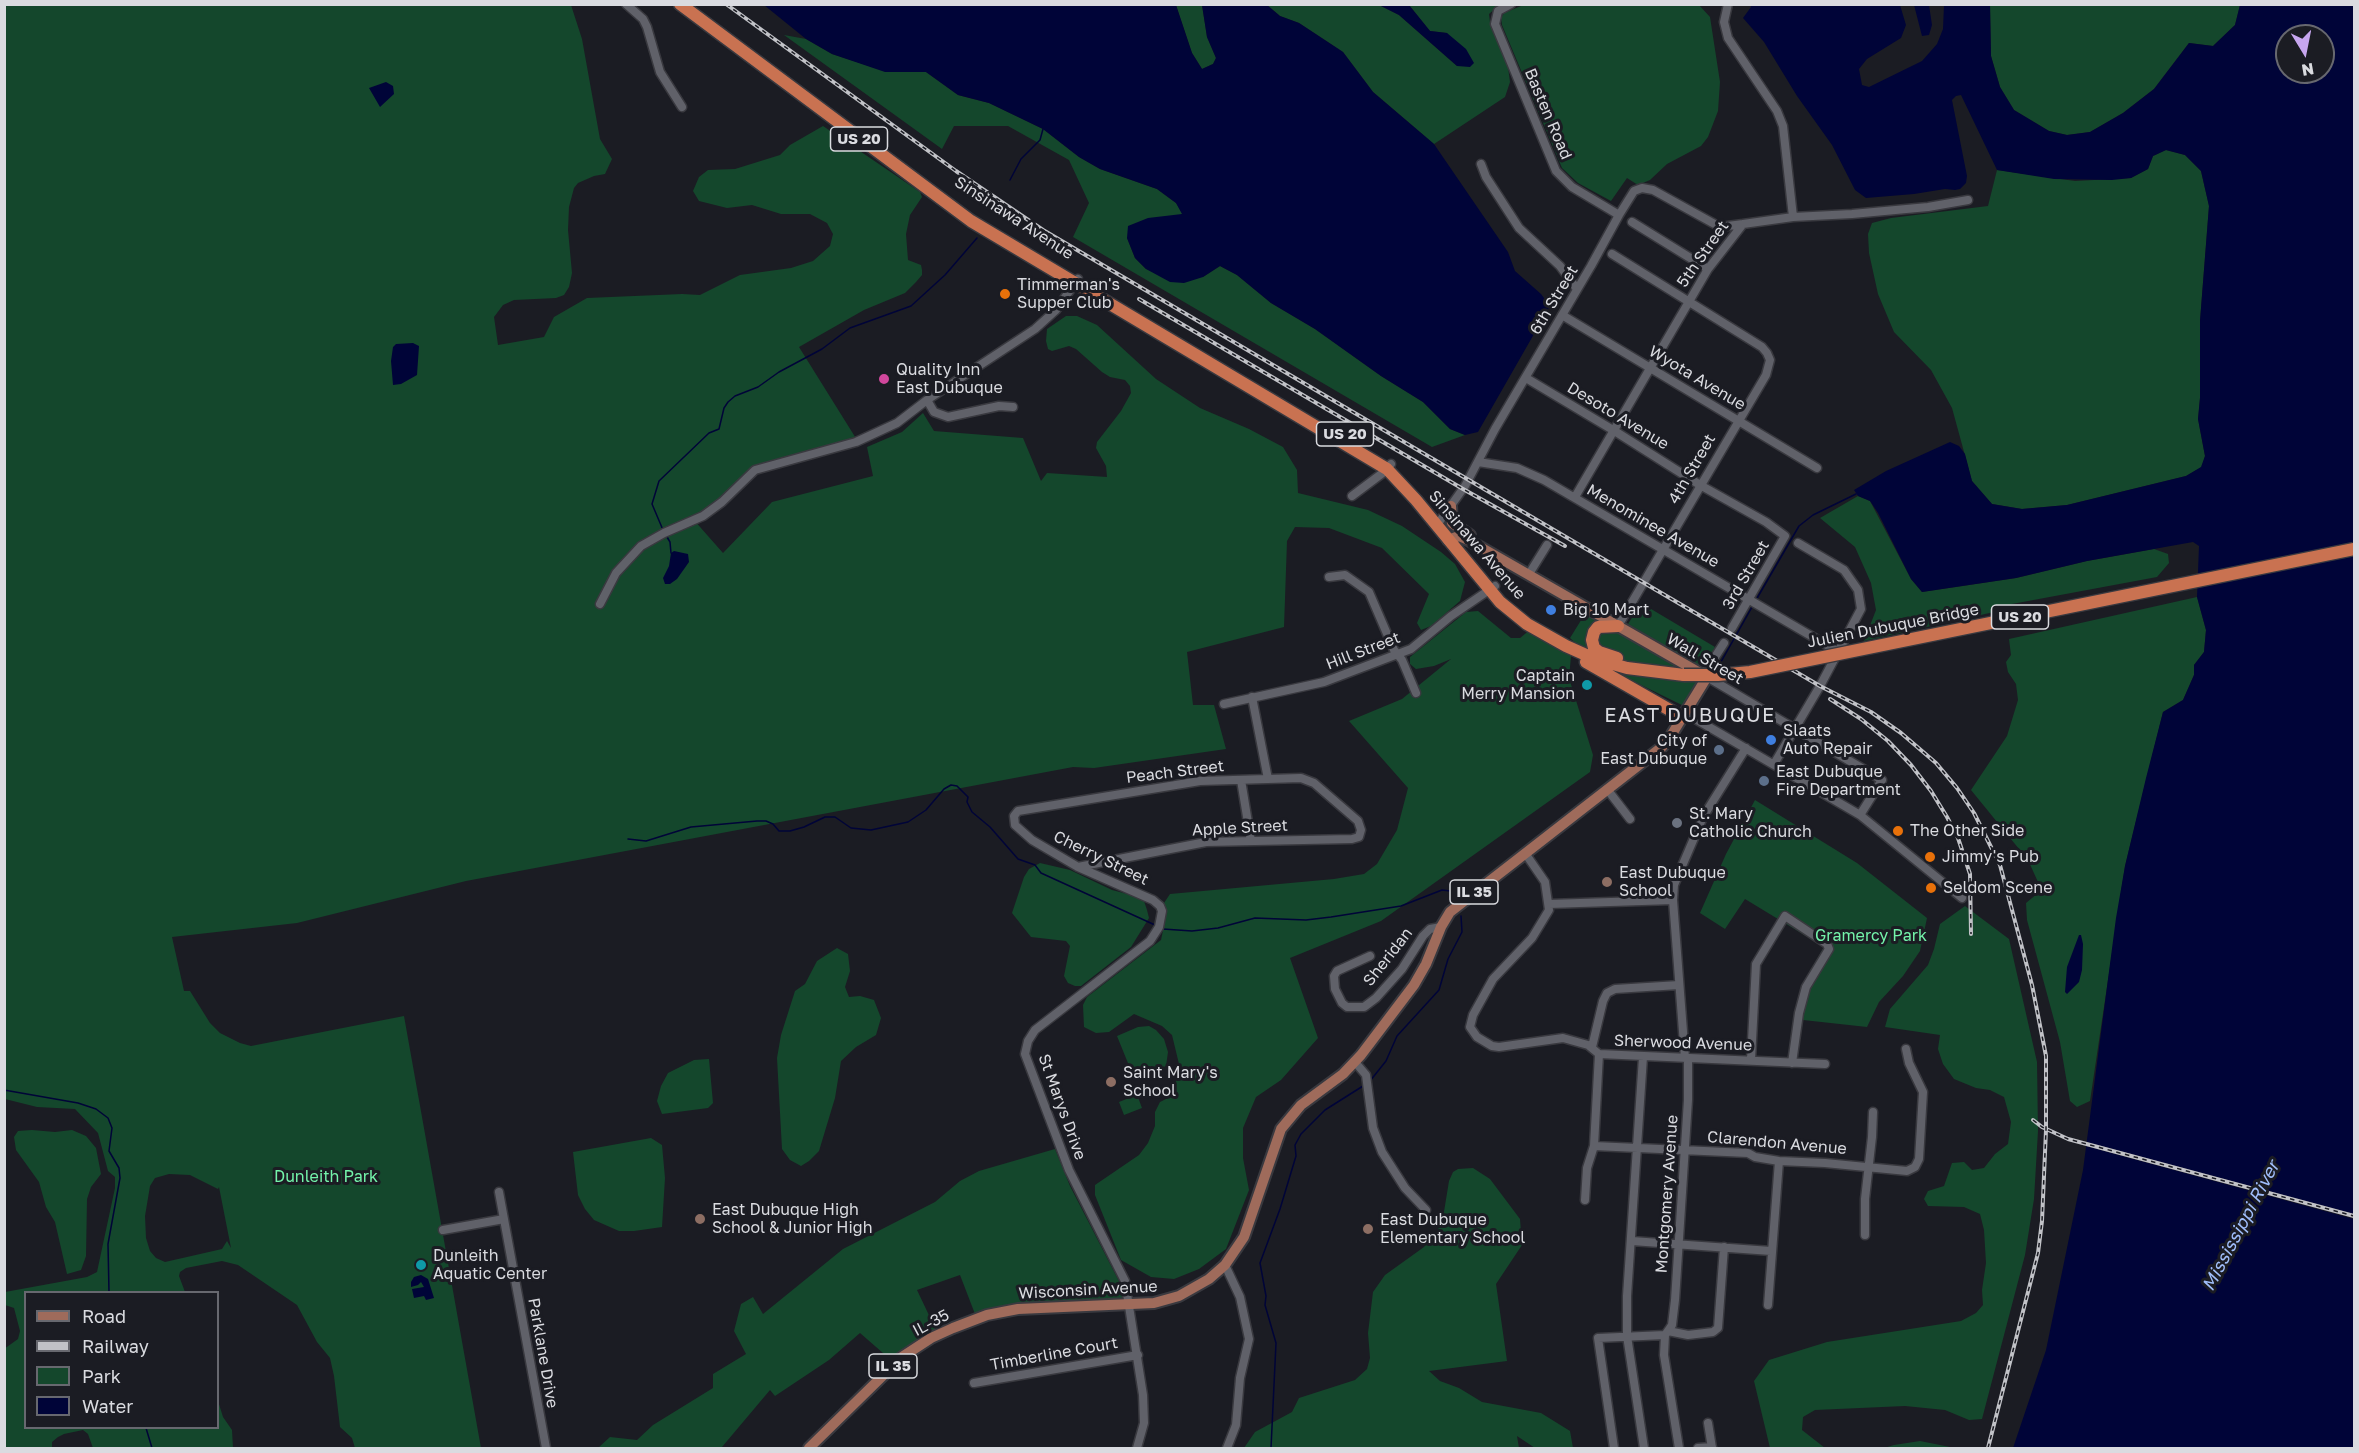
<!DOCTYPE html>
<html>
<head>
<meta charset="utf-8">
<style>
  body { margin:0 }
  #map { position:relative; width:2359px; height:1453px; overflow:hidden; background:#1b1c23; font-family:"Golos Text",sans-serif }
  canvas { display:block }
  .frame { position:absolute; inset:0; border:6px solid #dadbe0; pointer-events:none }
  .legend { position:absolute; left:24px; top:1291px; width:195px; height:138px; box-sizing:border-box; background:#1b1c23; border:2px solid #67686f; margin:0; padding:8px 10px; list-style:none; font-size:18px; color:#dadbe0 }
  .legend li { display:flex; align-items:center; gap:12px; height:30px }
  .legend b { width:30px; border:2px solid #67686f }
  .north { position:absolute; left:2275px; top:24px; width:60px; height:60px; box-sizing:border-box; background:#1b1c23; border:2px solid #67686f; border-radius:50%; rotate:170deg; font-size:16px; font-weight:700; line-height:24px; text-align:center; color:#dadbe0 }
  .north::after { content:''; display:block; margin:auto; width:21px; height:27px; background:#c7a6ef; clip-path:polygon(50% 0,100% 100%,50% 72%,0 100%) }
</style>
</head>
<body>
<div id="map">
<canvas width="2359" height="1453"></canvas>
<div class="frame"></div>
<ul class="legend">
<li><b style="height:8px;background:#9f6b5b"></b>Road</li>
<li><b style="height:8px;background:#c1c2c7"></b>Railway</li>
<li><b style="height:16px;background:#14472c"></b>Park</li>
<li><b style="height:16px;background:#000438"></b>Water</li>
</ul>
<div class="north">N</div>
</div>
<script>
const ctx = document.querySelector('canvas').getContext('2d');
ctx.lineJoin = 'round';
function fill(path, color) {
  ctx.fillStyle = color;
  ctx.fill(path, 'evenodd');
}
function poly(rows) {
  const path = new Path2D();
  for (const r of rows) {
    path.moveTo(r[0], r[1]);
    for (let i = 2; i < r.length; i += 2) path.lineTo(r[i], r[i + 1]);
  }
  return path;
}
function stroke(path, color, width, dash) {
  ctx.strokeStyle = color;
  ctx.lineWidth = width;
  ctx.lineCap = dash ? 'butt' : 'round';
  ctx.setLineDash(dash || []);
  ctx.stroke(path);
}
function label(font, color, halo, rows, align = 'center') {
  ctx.font = font + ' "Golos Text",sans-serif';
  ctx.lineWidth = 6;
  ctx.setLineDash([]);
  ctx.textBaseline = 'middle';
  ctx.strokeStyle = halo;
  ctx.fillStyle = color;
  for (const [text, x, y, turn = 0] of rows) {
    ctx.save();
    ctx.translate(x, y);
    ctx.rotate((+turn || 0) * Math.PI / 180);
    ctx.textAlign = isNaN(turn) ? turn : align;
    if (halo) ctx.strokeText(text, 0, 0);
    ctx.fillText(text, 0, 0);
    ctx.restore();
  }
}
fill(poly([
  [1526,4,1699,5,1710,17,1720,82,1718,111,1708,137,1701,146,1667,164,1650,180,1638,185,1627,178,1611,201,1578,183,1562,168,1502,25,1501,18,1504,13],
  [5,5,571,5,582,39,600,139,612,159,605,174,594,176,578,183,574,188,569,207,568,230,572,273,569,287,564,295,556,298,514,300,503,305,494,317,498,345,544,337,554,317,587,298,682,294,700,295,740,275,791,268,813,261,830,246,833,234,827,223,810,214,781,214,752,205,727,208,699,201,693,191,699,177,708,170,735,169,780,155,790,145,823,126,920,192,922,197,910,215,906,234,908,260,921,265,922,270,922,275,916,282,905,293,864,310,799,347,857,440,755,467,744,474,720,499,693,519,723,553,772,502,873,476,867,447,902,432,923,413,934,431,1023,438,1041,481,1047,473,1107,477,1106,466,1096,448,1097,442,1121,411,1131,393,1130,386,1125,380,1110,377,1102,372,1076,349,1069,346,1052,351,1048,349,1046,341,1047,329,1066,316,1077,316,1097,325,1156,379,1200,408,1249,429,1283,447,1297,470,1298,493,1368,510,1402,526,1441,552,1455,564,1465,582,1460,601,1431,626,1421,630,1417,623,1429,594,1382,548,1329,528,1295,527,1287,541,1284,627,1187,652,1193,705,1214,705,1226,749,1094,768,1073,767,466,881,297,923,172,937,184,991,190,991,210,1023,220,1033,240,1043,251,1046,404,1016,481,1448,355,1448,352,1438,340,1427,334,1376,330,1358,317,1342,297,1305,238,1265,222,1261,186,1268,180,1272,179,1276,185,1292,26,1292,26,1428,218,1428,218,1401,223,1417,232,1430,233,1448,93,1448,88,1434,83,1430,64,1434,58,1437,52,1442,52,1448,5,1448,4,1349,18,1339,20,1331,14,1308,5,1305,5,1292,87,1277,97,1272,115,1188,115,1177,108,1171,98,1133,75,1109,37,1107,5,1099],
  [169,1174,190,1175,218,1189,219,1187,231,1248,227,1241,222,1249,165,1262,156,1258,150,1251,146,1238,145,1216,150,1186,155,1178],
  [1176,5,1202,5,1207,37,1216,58,1213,64,1202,69,1192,53],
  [1267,5,1379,5,1399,15,1457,66,1447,33,1430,31,1409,5,1499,5,1489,14,1490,22,1508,67,1510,82,1505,97,1434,144,1373,92,1343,52,1299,23,1280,16],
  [1990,5,2240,5,2235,25,2213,46,2189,43,2154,89,2123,113,2090,132,2067,135,2049,131,2014,110,2000,87,1991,56],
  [784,35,806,39,832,54,885,71,926,72,958,95,989,103,1043,129,1079,157,1100,169,1157,189,1176,203,1183,214,1127,238,1135,258,1146,269,1203,277,1220,266,1237,275,1271,303,1315,329,1381,376,1423,402,1450,429,1465,435,1432,447,1073,237,1089,203,1069,160,1008,126,954,126,942,149],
  [2166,150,2185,155,2201,171,2209,206,2200,321,2200,398,2198,419,2205,456,2202,467,2186,476,2067,505,2022,509,1992,504,1972,481,1952,408,1931,370,1894,332,1878,294,1869,253,1868,234,1872,223,1891,218,1988,206,1997,170,2075,181,2131,178,2148,169,2153,156],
  [1858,496,1870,501,1911,579,1922,592,2016,578,2087,561,2154,549,2168,554,2169,563,2157,577,2012,604,1994,612,1864,641,1876,610,1871,583,1855,547,1820,518],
  [2197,597,2206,630,2204,652,2194,665,2194,675,2183,700,2163,712,2125,866,2090,1101,2077,1107,2070,1101,2060,1042,2027,920,2026,903,2038,893,2038,882,2028,860,1971,790,2007,736,2018,700,2016,684,2008,672,2006,662,2011,655,2009,639],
  [1641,603,1715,647,1703,668,1628,624],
  [1588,609,1705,678,1686,707,1598,664,1570,638],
  [1478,611,1511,638,1520,638,1531,629,1571,656,1569,678,1593,755,1590,772,1381,921,1290,958,1318,1038,1281,1080,1256,1097,1243,1128,1243,1158,1249,1190,1226,1249,1199,1269,1174,1279,1151,1277,1121,1260,1095,1195,1095,1185,1139,1155,1148,1143,1155,1126,1155,1112,1160,1102,1170,1097,1176,1081,1179,1064,1172,1035,1162,1026,1134,1014,1109,1032,1096,1033,1084,1027,1083,1005,1087,997,1161,940,1167,911,1164,903,1170,894,1334,879,1364,874,1377,864,1397,830,1408,788,1349,721,1402,699,1451,659,1434,666,1416,669,1410,664,1410,657,1466,612],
  [1755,800,1857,863,1927,918,1920,951,1903,976,1879,1002,1867,1027,1794,1019,1803,983,1824,947,1745,899,1725,929,1700,913,1726,854],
  [1040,863,1070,870,1112,890,1135,896,1144,901,1147,910,1149,918,1131,947,1081,986,1075,986,1068,983,1064,976,1070,946,1066,941,1031,937,1012,913,1024,877,1029,869],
  [1965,906,2009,939,2037,1062,2038,1131,2034,1199,2025,1255,1982,1419,1969,1420,1945,1410,1905,1406,1815,1410,1803,1417,1802,1430,1825,1448,1770,1448,1754,1381,1769,1360,1827,1342,1961,1321,1976,1313,1983,1305,1982,1290,1986,1263,1984,1230,1980,1214,1964,1207,1928,1206,1924,1199,1928,1191,1944,1186,1952,1163,1964,1162,1972,1170,1984,1168,1995,1154,2008,1144,2011,1122,2004,1097,1990,1090,1976,1088,1954,1079,1943,1064,1938,1049,1940,1035,1885,1027,1890,1009,1928,965,1934,949,1940,924],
  [837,948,848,954,850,971,845,987,849,997,860,996,874,1000,881,1018,876,1035,856,1047,841,1061,835,1098,819,1151,809,1161,801,1166,790,1160,782,1149,777,1058,781,1035,795,991,805,984,817,961],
  [1149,1026,1156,1030,1164,1039,1168,1052,1166,1066,1142,1076,1132,1073,1117,1036,1138,1027],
  [709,1059,713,1103,708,1108,662,1114,657,1101,661,1086,668,1073,694,1060],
  [1136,1092,1142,1108,1124,1115,1119,1102,1129,1098,1128,1095],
  [32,1130,55,1132,72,1130,86,1136,96,1148,101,1174,91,1187,87,1199,86,1256,81,1270,67,1274,55,1222,46,1207,39,1182,16,1150,14,1137,18,1131],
  [651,1138,662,1145,665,1178,662,1227,634,1231,619,1231,594,1220,585,1209,578,1195,573,1152],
  [1055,1149,1070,1186,1122,1287,1124,1295,1120,1300,1036,1302,1014,1304,975,1314,960,1275,917,1290,936,1330,891,1360,860,1333,829,1360,775,1396,770,1390,722,1447,723,1448,598,1448,610,1437,637,1440,653,1425,713,1388,713,1374,746,1354,734,1331,741,1304,753,1297,763,1314,843,1249,935,1202,960,1181,979,1171],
  [1473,1168,1490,1179,1520,1219,1522,1245,1496,1284,1507,1361,1429,1371,1440,1381,1459,1388,1482,1402,1541,1413,1570,1431,1573,1448,1535,1448,1517,1436,1519,1448,1244,1448,1255,1432,1292,1412,1299,1398,1355,1380,1367,1369,1370,1358,1368,1333,1373,1292,1385,1275,1424,1247,1442,1224,1449,1181,1453,1172,1458,1169],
  [1920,1441,1955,1448,1884,1448,1894,1445]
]), '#14472c');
fill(poly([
  [764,5,1176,5,1192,53,1202,69,1213,64,1216,58,1207,37,1202,5,1267,5,1280,16,1299,23,1343,52,1373,92,1434,144,1508,252,1515,271,1541,294,1550,306,1478,432,1465,435,1450,429,1423,402,1381,376,1315,329,1271,303,1237,275,1220,266,1203,277,1184,283,1170,282,1146,269,1135,258,1127,238,1128,226,1148,218,1182,214,1176,203,1157,189,1100,169,1079,157,1043,129,989,103,958,95,926,72,885,72,832,54,806,39],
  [1379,5,1409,5,1430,31,1447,33,1466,49,1474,63,1470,67,1457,66,1399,15],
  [1750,5,1900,5,1906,25,1901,38,1867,59,1859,69,1862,85,1869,87,1922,61,1937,44,1943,29,1944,5,1990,5,1991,56,2000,87,2014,110,2049,131,2067,135,2090,132,2123,113,2154,89,2189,43,2213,46,2235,25,2240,5,2354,5,2354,1448,2013,1448,2046,1350,2083,1170,2116,918,2125,866,2146,778,2163,712,2183,700,2194,675,2194,665,2204,652,2206,630,2197,597,2199,546,2193,542,2087,561,2016,578,1922,592,1911,579,1878,513,1870,501,1858,496,1854,490,1886,471,1950,442,1959,446,1965,454,1972,481,1992,504,2022,509,2067,505,2186,476,2201,467,2205,456,2198,419,2200,398,2200,321,2209,206,2201,171,2185,155,2166,150,2153,156,2148,169,2131,178,2112,180,2054,179,1997,170,1961,95,1956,96,1952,100,1967,176,1966,183,1960,189,1955,190,1945,189,1914,194,1866,198,1855,190,1832,145,1797,96,1764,42,1743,18,1751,7],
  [2287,36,2323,36,2323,72,2287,72],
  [1914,5,1929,5,1932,25,1929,35,1922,36],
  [386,82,393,86,394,94,380,107,369,88],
  [413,343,419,346,417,375,401,384,393,385,391,361,393,347,396,344],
  [674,551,688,554,689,562,677,579,670,584,665,584,663,578,669,566,671,553],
  [2079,935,2081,935,2083,944,2082,970,2079,982,2067,994,2065,992,2067,967],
  [421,1275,428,1279,434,1298,426,1300,424,1296,414,1298,412,1289,424,1287,421,1282,418,1285,411,1287,411,1282,414,1277]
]), '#000438');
fill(poly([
  [2083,1141,2354,1214,2354,1219,2082,1145]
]), '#1b1c23');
stroke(poly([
  [1010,180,1021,159,1040,140,1043,129],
  [663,530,652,504,659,481,709,433,719,429,724,408,728,402,735,396,758,387,779,372,822,349,850,328,911,306,945,275,977,238],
  [667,537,670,542,671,553],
  [1756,600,1799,526,1813,515,1856,494],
  [1717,669,1752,607],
  [628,839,646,841,691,827,757,821,766,821,773,824,779,831,790,831,804,827,825,817,835,817,851,828,871,830,908,822,926,810,944,789,951,785,957,786,968,797,967,802,972,812,990,827,1018,859,1035,865,1041,873,1155,925],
  [1163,929,1192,931,1218,928,1255,918,1306,920,1331,917,1401,906,1442,890,1459,892],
  [1370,1081,1386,1061,1397,1036,1439,990,1448,959,1462,932,1461,916],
  [4,1090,78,1103,96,1109,108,1118,112,1128,109,1151,119,1168,120,1178,108,1244,109,1292],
  [146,1428,152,1448],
  [1271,1448,1276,1343,1265,1305,1266,1296,1260,1263,1280,1209,1296,1156,1295,1145,1301,1134,1325,1110,1363,1086]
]), '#000438', 1.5);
const minor = poly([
  [626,4,643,19,647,27,660,72,682,107],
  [1511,4,1498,11,1495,24,1556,171,1572,187,1619,215],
  [1728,4,1724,22,1728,38,1777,111,1783,126,1793,217],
  [1481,164,1486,177,1519,228,1560,266,1577,289],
  [1632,222,1708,269],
  [1612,254,1762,347,1767,353,1770,360,1766,375,1618,626],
  [1562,315,1817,468],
  [1526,378,1613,430,1700,485,1766,522,1785,536,1732,628],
  [927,400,934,412,948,417,999,406,1013,407],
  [1478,462,1517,468,1544,480,1837,651],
  [1352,496,1384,472,1391,464],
  [1575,497,1708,269,1743,224,1793,217,1852,214,1928,207,1968,200],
  [1437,525,1465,486,1495,429,1591,266,1619,215,1634,191,1642,188,1653,190,1720,227,1743,224],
  [1529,574,1547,545],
  [1329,577,1345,575,1369,592,1394,650,1402,660,1416,693],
  [600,604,616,573,641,546,664,533,703,516,722,502,755,470,856,442,897,423,927,400,1035,329,1056,310,1078,279],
  [1724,643,1706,671,1707,677,1882,780,1860,815],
  [1252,697,1268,779],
  [1224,704,1324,682,1411,649,1451,616,1495,586],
  [1685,713,1860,815,1962,898],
  [1774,764,1820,686,1861,609,1858,590,1844,570,1798,543],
  [1241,780,1251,841],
  [1607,789,1630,819],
  [1525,853,1545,882,1549,910,1532,938,1493,979,1473,1015,1470,1027,1477,1037,1492,1046,1499,1047,1563,1038,1588,1045,1599,1054,1825,1064],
  [1078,867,1206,842,1352,839,1359,837,1361,830,1358,821,1314,783,1301,778,1200,781,1018,811,1014,816,1015,825,1032,840,1078,867,1153,900,1160,906,1162,911,1159,927,1150,941,1035,1030,1028,1041,1025,1054,1069,1170,1125,1281,1143,1395,1144,1423,1137,1448],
  [1549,904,1673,900],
  [1370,956,1337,971,1334,976,1335,989,1342,1003,1347,1007,1364,1007,1376,998,1402,969,1423,936,1430,929,1441,927],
  [1592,1047,1603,1001,1607,993,1615,989,1679,985],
  [1643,1057,1627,1296,1627,1336,1644,1448],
  [1685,1058,1673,900,1674,885,1703,817,1746,748],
  [1751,1060,1756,964,1785,916,1827,944,1829,949,1806,987,1799,1013,1792,1063],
  [1355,1062,1366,1075,1373,1128,1382,1152,1405,1188,1426,1210],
  [1594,1146,1748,1153,1755,1157,1779,1161,1825,1163,1907,1171,1915,1167,1919,1159,1923,1092,1909,1063,1906,1049],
  [499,1192,546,1448],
  [1585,1200,1587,1168,1594,1146,1599,1054],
  [443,1230,504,1219],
  [1865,1235,1865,1199,1872,1137,1873,1112],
  [1632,1241,1771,1251],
  [1225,1265,1240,1297,1249,1339,1240,1378,1236,1425,1227,1448],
  [1768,1305,1779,1161],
  [1668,1331,1672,1325,1675,1300,1688,1100,1688,1058],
  [1668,1331,1688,1335,1713,1332,1718,1328,1724,1247],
  [1665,1335,1664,1355,1679,1448],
  [974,1383,1138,1355],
  [1708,1423,1712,1448],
  [1614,1448,1598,1338,1665,1335,1668,1331],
  [1698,1448,1712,1447]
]);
const major = poly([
  [1451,506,1452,523,1470,535],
  [809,1448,902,1357,931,1338,953,1328,987,1315,1018,1309,1154,1303,1179,1296,1209,1279,1225,1265,1244,1237,1281,1129,1301,1105,1343,1074,1361,1055,1414,985,1426,964,1441,927,1450,912,1662,747,1669,739,1707,677,1468,540,1459,536,1448,540]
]);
const highway = poly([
  [680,4,971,221,1387,469,1416,500,1500,602,1527,624,1566,646,1595,659,1627,668,1684,675],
  [1617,658,1599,652,1594,648,1592,640,1594,632,1598,627,1618,626],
  [1586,662,1682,717]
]);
stroke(minor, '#39393f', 11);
stroke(major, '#39393f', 14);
stroke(highway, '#39393f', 15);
stroke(minor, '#606169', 8);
stroke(major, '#9f6b5b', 10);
stroke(highway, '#c97251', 12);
const rail = poly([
  [726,4,956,171,1043,230,1663,594,1820,686,1871,712,1901,733,1936,763,1957,788,1974,813,2000,865,2032,985,2046,1056,2046,1130,2042,1221,2038,1253,1988,1448],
  [1139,299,1463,489,1565,546],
  [1830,699,1861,719,1888,741,1911,765,1931,791,1947,817,1958,838,1970,874,1971,934],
  [2033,1120,2042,1127,2068,1139,2354,1216]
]);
stroke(rail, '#c1c2c7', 4);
stroke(rail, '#1b1c23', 1.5, [4.5]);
const highwayBridge = poly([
  [1684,675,1718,675,1750,672,2354,549]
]);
stroke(highwayBridge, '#39393f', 15, []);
stroke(highwayBridge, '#c97251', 12);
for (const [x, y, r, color] of [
  [1005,294,6,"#e8710a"],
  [884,379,6,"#d1479c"],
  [1551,610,6,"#3f7fe0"],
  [1587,685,6,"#0f9aa8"],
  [1771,740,6,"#3f7fe0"],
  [1719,750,6,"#5c6f8a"],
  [1764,781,6,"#5c6f8a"],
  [1677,823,6,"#6b7280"],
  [1898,831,6,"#e8710a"],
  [1930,857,6,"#e8710a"],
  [1607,882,6,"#8d6e63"],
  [1931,888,6,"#e8710a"],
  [1111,1082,6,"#8d6e63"],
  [700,1219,6,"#8d6e63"],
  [1368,1229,6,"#8d6e63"],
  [421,1265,6,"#0f9aa8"]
]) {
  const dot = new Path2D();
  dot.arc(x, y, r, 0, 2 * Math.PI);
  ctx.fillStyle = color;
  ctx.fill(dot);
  stroke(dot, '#1b1c23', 2);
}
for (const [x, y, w] of [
  [859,139,57],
  [1345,434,57],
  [2020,617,57],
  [1474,892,48],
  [893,1366,48]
]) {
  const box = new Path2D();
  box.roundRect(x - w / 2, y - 12, w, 24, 4.5);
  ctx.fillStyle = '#1b1c23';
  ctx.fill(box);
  stroke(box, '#dadbe0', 1.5);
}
label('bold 15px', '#dadbe0', null, [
  ["US 20",859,139],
  ["US 20",1345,434],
  ["US 20",2020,617],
  ["IL 35",1474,892],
  ["IL 35",893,1366]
]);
label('16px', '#dadbe0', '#1b1c23', [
  ["Basten Road",1548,114,67],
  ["Sinsinawa Avenue",1014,218,33],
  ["5th Street",1703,254,-55],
  ["6th Street",1554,300,-59],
  ["Wyota Avenue",1697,378,31],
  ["Desoto Avenue",1618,416,31],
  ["4th Street",1692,469,-60],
  ["Menominee Avenue",1653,526,30],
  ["Sinsinawa Avenue",1477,545,49],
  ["3rd Street",1746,575,-60],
  ["Julien Dubuque Bridge",1893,626,-11],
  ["Hill Street",1363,651,-21],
  ["Wall Street",1705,659,30],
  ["Peach Street",1175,772,-7],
  ["Apple Street",1240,828,-3],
  ["Cherry Street",1101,858,26],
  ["Sheridan",1388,957,-52],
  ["Sherwood Avenue",1683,1043,2],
  ["St Marys Drive",1062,1107,70],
  ["Clarendon Avenue",1777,1143,5],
  ["Montgomery Avenue",1667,1194,-86],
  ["Wisconsin Avenue",1088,1290,-3],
  ["IL-35",931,1323,-28],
  ["Parklane Drive",543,1353,80],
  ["Timberline Court",1054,1354,-10]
]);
label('16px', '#dadbe0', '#1b1c23', [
  ["Timmerman's",1017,285],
  ["Supper Club",1017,303],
  ["Quality Inn",896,370],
  ["East Dubuque",896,388],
  ["Big 10 Mart",1563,610],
  ["Captain",1575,676,"right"],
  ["Merry Mansion",1575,694,"right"],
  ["Slaats",1783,731],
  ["Auto Repair",1783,749],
  ["City of",1707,741,"right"],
  ["East Dubuque",1707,759,"right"],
  ["East Dubuque",1776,772],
  ["Fire Department",1776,790],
  ["St. Mary",1689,814],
  ["Catholic Church",1689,832],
  ["The Other Side",1910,831],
  ["Jimmy's Pub",1942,857],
  ["East Dubuque",1619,873],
  ["School",1619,891],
  ["Seldom Scene",1943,888],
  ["Saint Mary's",1123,1073],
  ["School",1123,1091],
  ["East Dubuque High",712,1210],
  ["School & Junior High",712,1228],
  ["East Dubuque",1380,1220],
  ["Elementary School",1380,1238],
  ["Dunleith",433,1256],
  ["Aquatic Center",433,1274]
], 'left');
label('16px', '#74f4ab', '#1b1c23', [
  ["Gramercy Park",1871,936],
  ["Dunleith Park",326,1177]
]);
label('italic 18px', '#a0befa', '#1b1c23', [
  ["Mississippi River",2241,1226,-62]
]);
ctx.letterSpacing = '1.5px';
label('20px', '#dadbe0', '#1b1c23', [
  ["EAST DUBUQUE",1690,716]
]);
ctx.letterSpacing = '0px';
</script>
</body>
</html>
